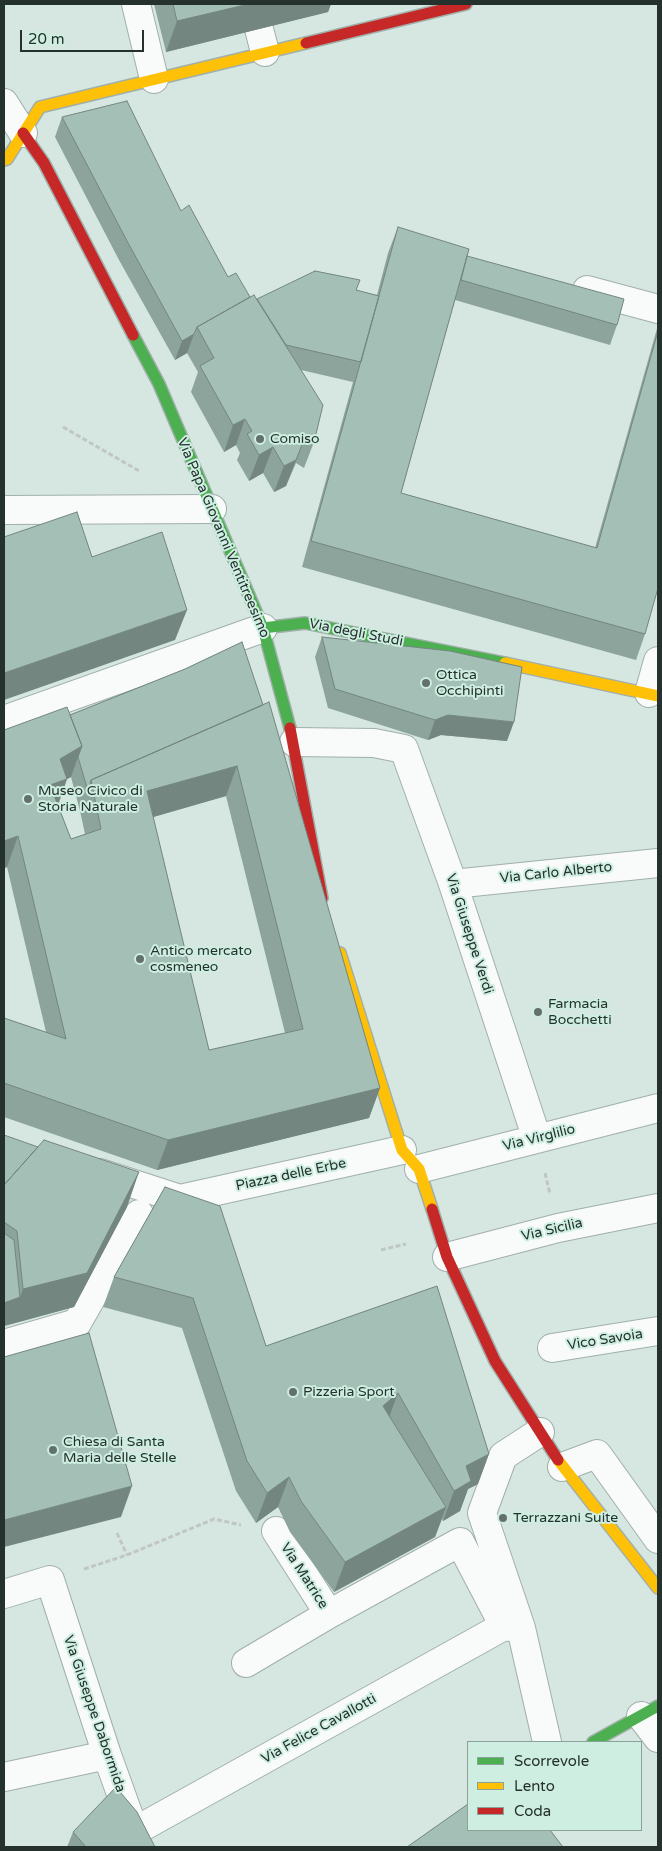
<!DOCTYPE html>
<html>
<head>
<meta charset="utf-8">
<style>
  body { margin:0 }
  #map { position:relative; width:662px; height:1851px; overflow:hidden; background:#d5e7e0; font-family:"Varela Round",sans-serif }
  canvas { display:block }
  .frame { position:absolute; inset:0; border:5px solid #25312d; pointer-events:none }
  .legend { position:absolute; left:467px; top:1741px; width:175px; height:90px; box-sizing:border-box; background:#ceeee1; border:1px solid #8aa299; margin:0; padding:6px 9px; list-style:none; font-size:15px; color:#25312d }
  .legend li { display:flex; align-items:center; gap:10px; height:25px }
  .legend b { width:25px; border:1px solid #8aa299 }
  .scale { position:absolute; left:20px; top:30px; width:124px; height:22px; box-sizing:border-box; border:2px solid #25312d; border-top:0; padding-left:6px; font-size:15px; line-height:18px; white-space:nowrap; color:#25312d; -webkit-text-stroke:4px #ceeee1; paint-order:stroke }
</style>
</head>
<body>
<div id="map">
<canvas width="662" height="1851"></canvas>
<div class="frame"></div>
<ul class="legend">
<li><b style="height:6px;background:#4caf50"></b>Scorrevole</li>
<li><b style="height:6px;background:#ffc107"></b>Lento</li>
<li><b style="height:6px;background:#c62828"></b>Coda</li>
</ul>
<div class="scale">20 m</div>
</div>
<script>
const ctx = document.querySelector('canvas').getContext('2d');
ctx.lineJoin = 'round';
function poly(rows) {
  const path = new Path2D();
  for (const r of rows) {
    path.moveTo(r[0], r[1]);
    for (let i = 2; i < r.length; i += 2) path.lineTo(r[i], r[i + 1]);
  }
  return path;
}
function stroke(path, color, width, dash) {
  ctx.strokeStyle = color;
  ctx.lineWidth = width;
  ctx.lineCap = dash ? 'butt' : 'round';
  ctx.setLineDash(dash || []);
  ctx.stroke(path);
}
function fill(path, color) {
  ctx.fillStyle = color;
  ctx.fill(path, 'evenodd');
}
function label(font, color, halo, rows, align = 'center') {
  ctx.font = font + ' "Varela Round",sans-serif';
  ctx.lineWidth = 4;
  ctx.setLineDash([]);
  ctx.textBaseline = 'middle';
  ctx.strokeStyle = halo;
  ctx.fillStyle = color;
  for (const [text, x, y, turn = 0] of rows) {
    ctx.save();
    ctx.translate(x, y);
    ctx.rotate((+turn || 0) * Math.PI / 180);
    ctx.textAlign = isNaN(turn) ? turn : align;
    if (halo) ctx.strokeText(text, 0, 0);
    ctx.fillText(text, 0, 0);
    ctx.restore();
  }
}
const street = poly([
  [136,4,154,79],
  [259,29,265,52],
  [4,103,23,133],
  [587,290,658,309],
  [4,510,212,509],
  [649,693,658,661],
  [4,720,263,628],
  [294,742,374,743,404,749,453,884,537,1139],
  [453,884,658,863],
  [419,1169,658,1108],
  [100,1173,180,1199,402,1150],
  [447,1257,558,1228,658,1208],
  [4,1344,77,1323,139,1214],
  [552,1348,658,1331],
  [540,1432,503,1456,482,1513,521,1628,547,1742],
  [562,1467,597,1454,658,1539],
  [276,1531,329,1614,460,1542,504,1626,520,1628],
  [4,1594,50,1580,107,1755,133,1827],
  [246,1663,329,1614],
  [641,1716,658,1738],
  [4,1777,107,1755],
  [135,1831,504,1626]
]);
const fast = poly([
  [133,335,159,384,263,628,290,728],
  [263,628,305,623,505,663],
  [593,1742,658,1706]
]);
const slow = poly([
  [4,160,7,159,40,107,306,43],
  [505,663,658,696],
  [340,953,402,1150,419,1169,432,1209],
  [558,1460,658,1588]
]);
const jam = poly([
  [306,43,466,4],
  [23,133,44,163,133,335],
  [290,728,322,898],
  [432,1209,447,1257,495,1361,558,1460]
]);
stroke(street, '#a1afaa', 30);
stroke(fast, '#a1afaa', 14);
stroke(slow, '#a1afaa', 14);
stroke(jam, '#a1afaa', 14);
stroke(poly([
  [63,427,141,472],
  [545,1173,550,1194],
  [381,1250,406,1244],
  [117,1533,127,1555],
  [84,1569,127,1555,214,1519,241,1525]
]), '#c0c6c4', 3, [5, 2.5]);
stroke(street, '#f9fbfa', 28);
stroke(fast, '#4caf50', 11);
stroke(slow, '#ffc107', 11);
stroke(jam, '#c62828', 11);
fill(poly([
  [154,4,331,4,328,12,166,52],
  [62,117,181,211,228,277,250,297,257,299,356,290,377,295,388,253,398,227,467,256,617,325,610,345,455,300,401,493,595,548,658,325,658,588,645,634,636,660,302,567,353,382,301,370,314,442,304,468,296,463,286,486,274,492,263,473,249,481,237,460,240,453,236,445,224,452,191,392,198,372,187,353,175,360,119,260,55,137],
  [322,637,507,741,441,735,428,740,328,708,315,657],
  [242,642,380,1088,369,1118,157,1170,4,1117,4,1018,46,1032,7,867,4,868,70,715,185,669],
  [71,777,80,811,85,834,71,839,58,806,67,779],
  [226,796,285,1033,209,1050,153,817],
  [4,1135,127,1207,74,1307,4,1326],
  [165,1187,266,1346,437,1286,478,1484,468,1489,460,1511,443,1521,442,1519,435,1537,334,1592,290,1532,278,1507,256,1523,236,1491,182,1328,103,1307,114,1277],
  [73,1832,155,1847,67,1847]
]), '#8da49d');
fill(poly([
  [249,4,331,4,328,12,166,52,177,21],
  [194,334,187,353,175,360,182,341],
  [245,419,236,445,224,452,233,425],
  [305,437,286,486,274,492,284,466],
  [273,447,263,473,249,481,259,455],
  [187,610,175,640,4,700,4,673],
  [448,715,514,722,507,741,441,735,428,740,435,720],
  [82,746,71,777,67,779,56,809,50,785,60,759],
  [237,766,226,796,136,822,147,791],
  [18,836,7,867,4,868,4,841],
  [380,1088,369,1118,157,1170,168,1140],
  [139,1172,127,1207,74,1307,4,1326,4,1303,20,1297,23,1289],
  [398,1393,387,1423,383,1406],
  [489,1454,478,1484,468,1489,460,1511,443,1521,454,1491,466,1466],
  [289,1477,278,1507,256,1523,267,1493],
  [132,1486,121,1517,4,1547,4,1520],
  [446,1507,435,1537,334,1592,345,1562]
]), '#73867f');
const building = poly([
  [173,4,249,4,177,21,173,4],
  [127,101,181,211,189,205,228,277,236,273,250,297,197,327,194,334,182,341,127,241,62,117,127,101],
  [398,227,469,249,401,493,597,548,658,331,658,588,645,634,311,541,398,227],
  [467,256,624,299,617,325,461,280,467,256],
  [315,271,360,280,356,290,379,296,361,362,286,345,257,299,315,271],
  [254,295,323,405,314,442,305,437,296,460,284,466,273,447,259,455,247,434,252,431,245,419,233,425,200,366,214,358,197,327,254,295],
  [77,512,92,557,162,532,187,610,4,673,4,537,77,512],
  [322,637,450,651,522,667,514,722,448,715,435,720,335,689,322,637],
  [242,642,263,705,91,780,88,791,78,757,82,746,70,715,185,669,242,642],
  [269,702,380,1088,168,1140,4,1083,4,1018,66,1039,18,836,4,841,4,730,67,707,82,746,60,759,67,779,50,785,71,839,101,829,91,780,269,702],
  [237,766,303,1029,209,1050,147,791,237,766],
  [4,1135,38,1147,4,1185,4,1135],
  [44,1140,139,1172,87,1273,23,1289,17,1231,4,1222,4,1185,44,1140],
  [165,1187,220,1206,266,1346,437,1286,489,1454,466,1466,471,1481,454,1491,398,1393,383,1406,446,1507,345,1562,301,1501,289,1477,267,1493,247,1461,193,1298,114,1277,165,1187],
  [4,1233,14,1240,20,1297,4,1303,4,1233],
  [89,1333,132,1486,4,1520,4,1357,89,1333],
  [116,1787,137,1812,155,1847,86,1847,73,1832,116,1787],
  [468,1804,468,1830,550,1830,563,1847,407,1847,468,1804]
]);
fill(building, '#a4bfb6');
stroke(building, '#73867f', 1);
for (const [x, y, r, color] of [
  [260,439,5,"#63716c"],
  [426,683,5,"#63716c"],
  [28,799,5,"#63716c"],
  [140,959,5,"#63716c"],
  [538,1012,5,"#63716c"],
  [293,1392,5,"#63716c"],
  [53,1450,5,"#63716c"],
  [503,1518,5,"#63716c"]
]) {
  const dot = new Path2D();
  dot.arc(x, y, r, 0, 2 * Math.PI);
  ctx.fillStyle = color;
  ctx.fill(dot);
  stroke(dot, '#ceeee1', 2);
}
label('14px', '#25312d', '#ceeee1', [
  ["Comiso",270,439],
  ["Ottica",436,675],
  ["Occhipinti",436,691],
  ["Museo Civico di",38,791],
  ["Storia Naturale",38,807],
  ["Antico mercato",150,951],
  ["cosmeneo",150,967],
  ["Farmacia",548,1004],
  ["Bocchetti",548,1020],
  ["Pizzeria Sport",303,1392],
  ["Chiesa di Santa",63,1442],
  ["Maria delle Stelle",63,1458],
  ["Terrazzani Suite",513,1518]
], 'left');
label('14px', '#25312d', '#ceeee1', [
  ["Via Papa Giovanni Ventitreesimo",223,538,67],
  ["Via degli Studi",356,633,11],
  ["Via Carlo Alberto",556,873,-6],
  ["Via Giuseppe Verdi",469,934,72],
  ["Via Virglilio",539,1138,-14],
  ["Piazza delle Erbe",291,1175,-12],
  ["Via Sicilia",552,1230,-13],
  ["Vico Savoia",605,1340,-9],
  ["Via Matrice",304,1576,57],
  ["Via Giuseppe Dabormida",94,1714,71],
  ["Via Felice Cavallotti",319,1729,-29]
]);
</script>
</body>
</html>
